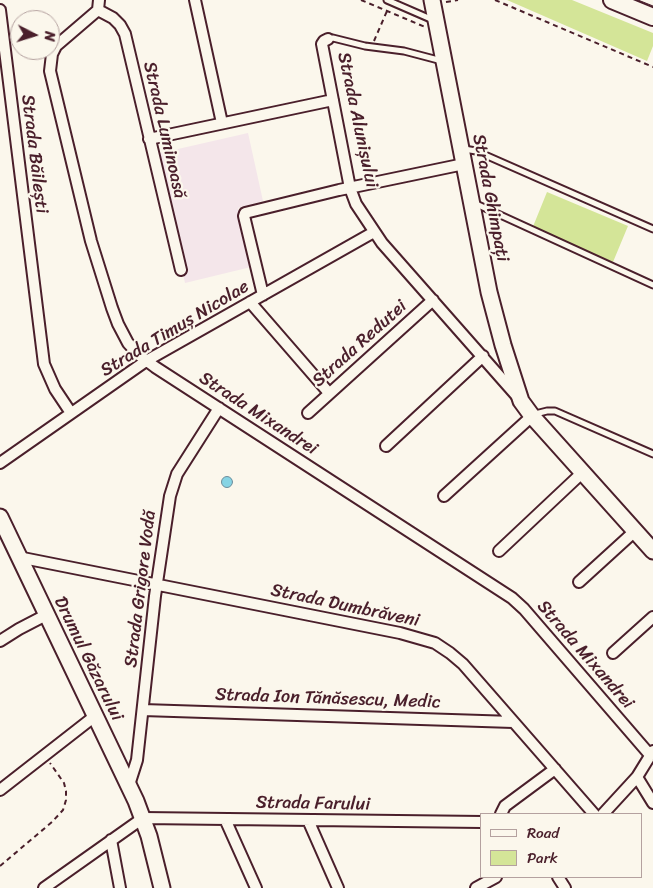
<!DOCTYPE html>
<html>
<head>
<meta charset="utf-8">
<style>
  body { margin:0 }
  #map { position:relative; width:653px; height:888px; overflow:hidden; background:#fbf7ec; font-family:Sriracha,sans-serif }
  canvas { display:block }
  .legend { position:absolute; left:480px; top:813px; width:162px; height:65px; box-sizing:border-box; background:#fbf7ec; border:1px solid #b4a19f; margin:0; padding:6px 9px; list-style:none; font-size:15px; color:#4a1f2b }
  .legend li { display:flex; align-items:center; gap:10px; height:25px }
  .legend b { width:25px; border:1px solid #b4a19f }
  .north { position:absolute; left:10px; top:10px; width:50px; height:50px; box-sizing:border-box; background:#fbf7ec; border:1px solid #b4a19f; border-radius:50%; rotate:95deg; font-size:14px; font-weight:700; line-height:20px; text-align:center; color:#4a1f2b }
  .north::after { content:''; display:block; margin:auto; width:18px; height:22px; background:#4a1f2b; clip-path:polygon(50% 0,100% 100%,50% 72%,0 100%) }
</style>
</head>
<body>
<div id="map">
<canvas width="653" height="888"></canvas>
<ul class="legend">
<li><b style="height:6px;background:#fbf7ec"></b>Road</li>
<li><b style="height:14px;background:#d4e598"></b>Park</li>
</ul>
<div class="north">N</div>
</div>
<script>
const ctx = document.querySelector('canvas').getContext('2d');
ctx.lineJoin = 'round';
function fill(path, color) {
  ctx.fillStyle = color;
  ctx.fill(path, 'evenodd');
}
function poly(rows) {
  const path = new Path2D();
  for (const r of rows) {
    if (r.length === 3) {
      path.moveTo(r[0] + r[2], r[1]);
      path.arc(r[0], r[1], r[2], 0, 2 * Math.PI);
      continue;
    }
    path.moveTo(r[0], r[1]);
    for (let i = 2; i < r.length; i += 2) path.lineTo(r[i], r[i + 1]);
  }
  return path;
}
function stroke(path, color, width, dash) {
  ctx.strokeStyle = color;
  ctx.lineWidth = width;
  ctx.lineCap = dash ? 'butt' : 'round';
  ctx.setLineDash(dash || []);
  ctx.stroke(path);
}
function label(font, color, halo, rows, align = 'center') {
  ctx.font = font + ' Sriracha,sans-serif';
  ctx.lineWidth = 4.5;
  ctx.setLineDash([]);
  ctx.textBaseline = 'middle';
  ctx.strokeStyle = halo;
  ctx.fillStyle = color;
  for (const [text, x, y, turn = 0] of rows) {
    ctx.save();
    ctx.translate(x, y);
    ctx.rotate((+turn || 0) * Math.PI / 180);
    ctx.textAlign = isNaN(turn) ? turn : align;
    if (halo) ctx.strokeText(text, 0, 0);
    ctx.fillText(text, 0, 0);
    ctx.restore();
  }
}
fill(poly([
  [248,133,263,201,238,208,251,267,185,283,156,154]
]), '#f4e6ea');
fill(poly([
  [507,0,572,0,653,33,653,46,647,61],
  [547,192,628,226,613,262,532,229]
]), '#d4e598');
const water = poly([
  [227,482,5.5]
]);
fill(water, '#86d4e4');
stroke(water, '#6e8c9a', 1);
const lane = poly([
  [387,0,433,20],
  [328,39,333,38,365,46,404,51,442,61],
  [464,149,476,151,653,229],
  [474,203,653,285],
  [535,414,547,411,555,411,653,454]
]);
const street = poly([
  [99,0,98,10,56,46,52,54,50,71,91,241,112,308,118,324,128,343,139,355,155,367,512,598,524,609,650,755],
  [195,0,222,123],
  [0,10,44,364,55,389,71,413],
  [98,10,113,18,120,25,125,34,181,270],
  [328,39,324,41,322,44,350,188,356,204,382,243,516,395],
  [149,139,333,100],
  [263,295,244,216,245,213,339,190,464,164],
  [250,302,329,393],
  [308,413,433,300],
  [386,446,483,356],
  [0,463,146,361,374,232],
  [444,496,532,416],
  [499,551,583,472],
  [18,557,400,633,435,643,450,653,463,664,594,814],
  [579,582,635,531],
  [0,641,19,629,46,615],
  [613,653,653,617],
  [143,710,513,722],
  [637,777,653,803],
  [129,785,137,760,155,596,170,496,177,474,219,408],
  [0,790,95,716],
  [501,814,505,806,555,769],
  [603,814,637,777,653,751],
  [225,819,256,888],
  [308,820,338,888],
  [111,840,120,888],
  [558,877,565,888],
  [44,888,143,818,482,822],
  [476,888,496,877]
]);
const secondary = poly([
  [432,0,489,292,503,345,521,401,532,416,653,551],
  [0,517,136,801,149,836,162,888]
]);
const primary = poly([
  [612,0,653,17]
]);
stroke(lane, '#4a1f2b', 9);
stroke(street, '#4a1f2b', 14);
stroke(secondary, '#4a1f2b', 19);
stroke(primary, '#4a1f2b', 20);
stroke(poly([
  [361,0,425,27],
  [495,0,653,67],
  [446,2,458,0],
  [374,41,387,11],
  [0,866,52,822,63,810,66,800,66,791,64,783,50,763]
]), '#4a1f2b', 2, [5, 4]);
stroke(lane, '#fbf7ec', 5);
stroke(street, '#fbf7ec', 10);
stroke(secondary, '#fbf7ec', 15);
stroke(primary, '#fbf7ec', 16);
stroke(poly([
  [638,0,653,6]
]), '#4a1f2b', 1);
label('18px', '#4a1f2b', '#fbf7ec', [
  ["Strada Alunișului",357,120,78],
  ["Strada Luminoasă",164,130,77],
  ["Strada Băilești",34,154,83],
  ["Strada Ghimpați",490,198,79],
  ["Strada Timuș Nicolae",175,329,-31],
  ["Strada Redutei",360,344,-42],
  ["Strada Mixandrei",258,414,33],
  ["Strada Grigore Vodă",141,589,-83],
  ["Strada Dumbrăveni",345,606,12],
  ["Strada Mixandrei",585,655,49],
  ["Drumul Găzarului",88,659,64],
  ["Strada Ion Tănăsescu, Medic",328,699,2],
  ["Strada Farului",313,804,1]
]);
</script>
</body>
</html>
